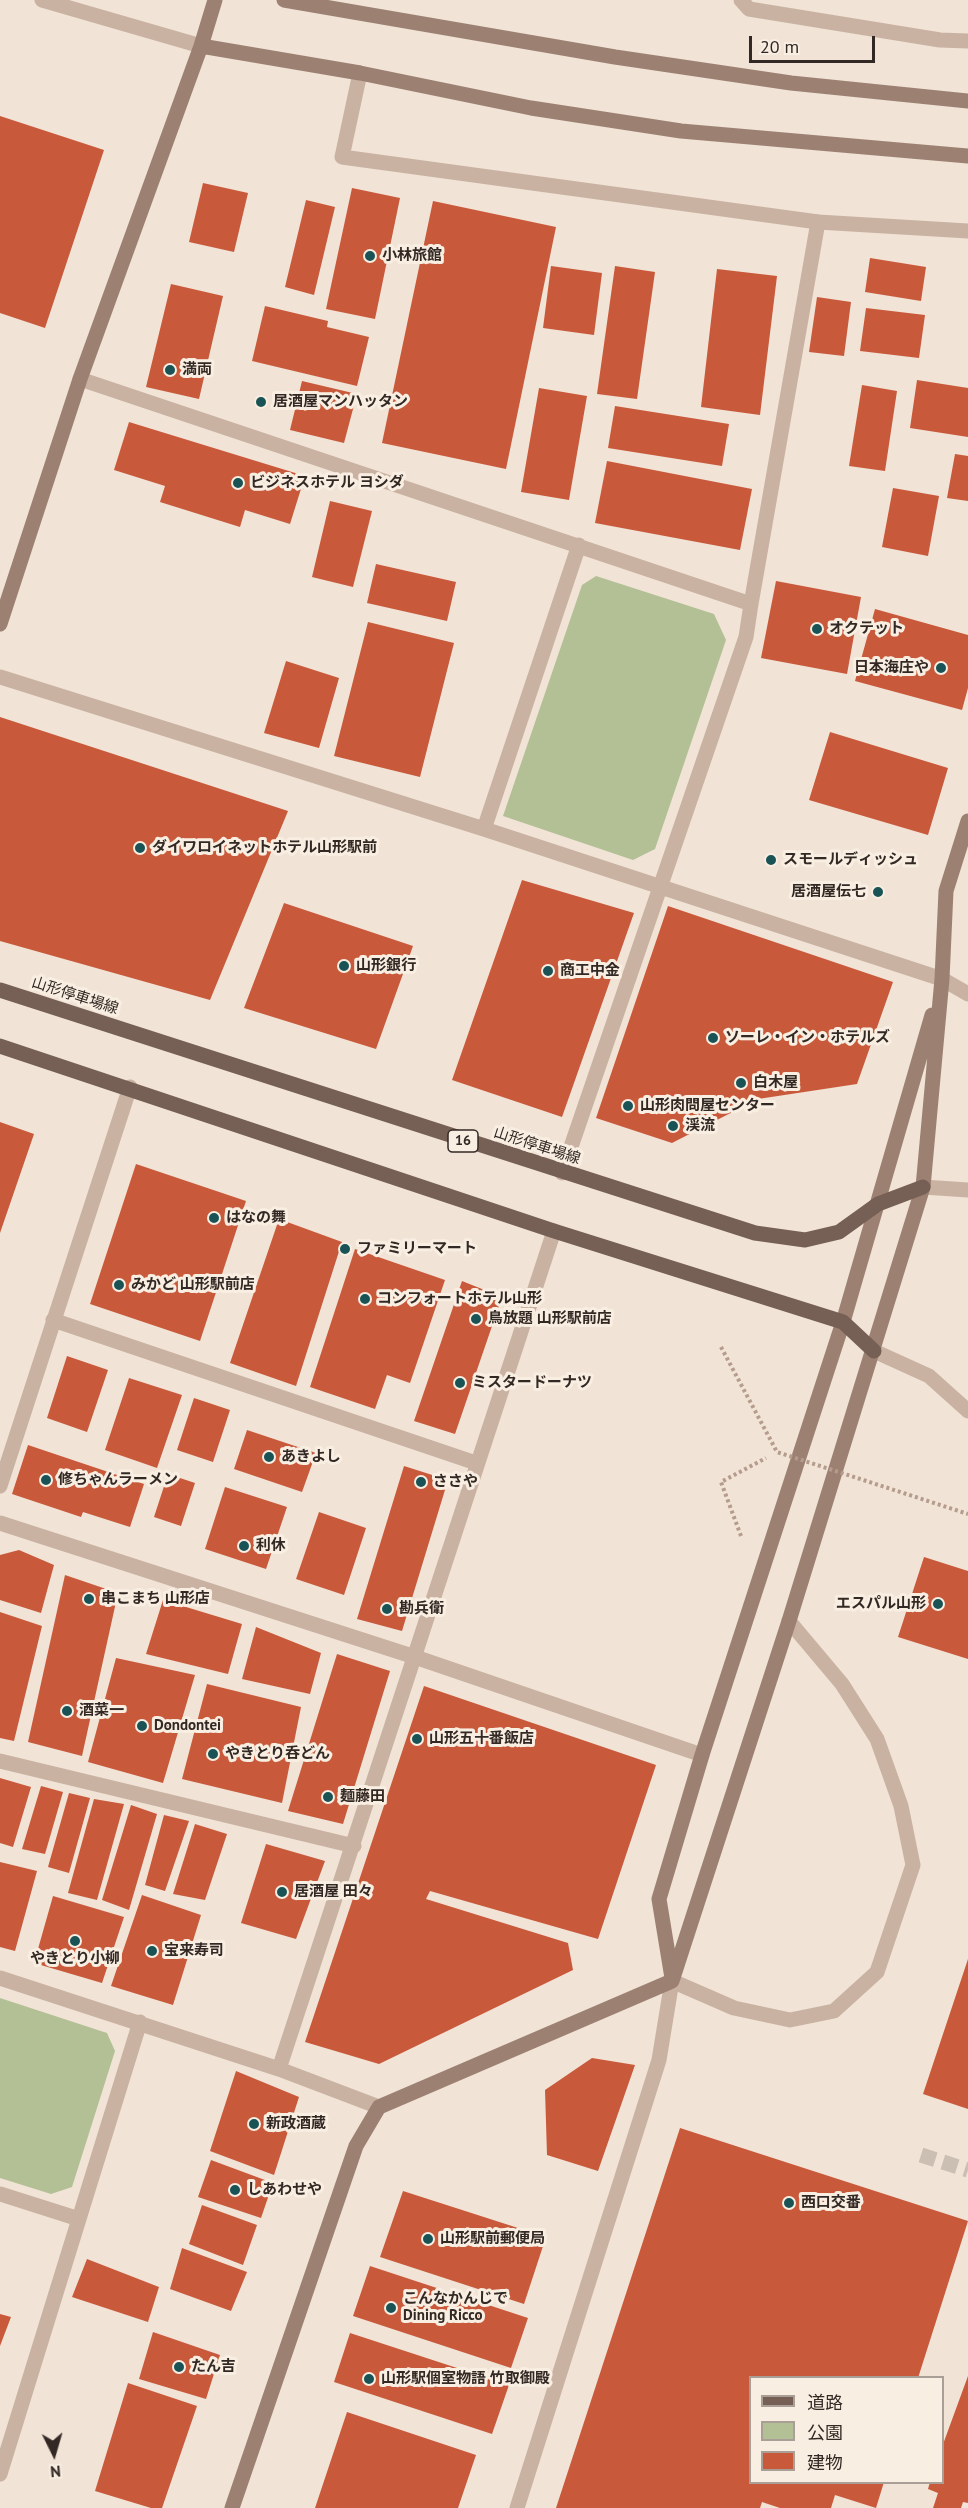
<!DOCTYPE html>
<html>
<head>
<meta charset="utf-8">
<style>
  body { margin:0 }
  #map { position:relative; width:968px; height:2508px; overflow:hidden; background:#f1e3d6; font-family:"PT Sans","Noto Sans JP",sans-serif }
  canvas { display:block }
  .legend { position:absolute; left:749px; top:2376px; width:195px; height:108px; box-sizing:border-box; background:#f9eee2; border:2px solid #aa9f96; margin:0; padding:8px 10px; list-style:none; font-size:18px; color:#332924 }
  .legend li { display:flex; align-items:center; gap:12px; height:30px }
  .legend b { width:30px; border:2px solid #aa9f96 }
  .north { position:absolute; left:24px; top:2424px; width:60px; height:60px; -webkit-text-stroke:4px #f9eee2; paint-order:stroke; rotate:175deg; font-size:16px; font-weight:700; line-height:24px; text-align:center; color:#332924 }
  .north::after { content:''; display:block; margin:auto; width:21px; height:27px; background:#332924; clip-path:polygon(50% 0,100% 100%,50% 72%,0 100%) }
  .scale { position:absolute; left:749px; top:36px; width:126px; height:27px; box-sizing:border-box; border:3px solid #332924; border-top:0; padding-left:8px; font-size:18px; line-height:21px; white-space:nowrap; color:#332924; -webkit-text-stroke:4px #f9eee2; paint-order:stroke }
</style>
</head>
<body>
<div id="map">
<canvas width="968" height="2508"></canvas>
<ul class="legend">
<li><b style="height:8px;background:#765f55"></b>道路</li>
<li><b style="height:16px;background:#b3c096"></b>公園</li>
<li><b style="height:16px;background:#c9593b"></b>建物</li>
</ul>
<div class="north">N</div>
<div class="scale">20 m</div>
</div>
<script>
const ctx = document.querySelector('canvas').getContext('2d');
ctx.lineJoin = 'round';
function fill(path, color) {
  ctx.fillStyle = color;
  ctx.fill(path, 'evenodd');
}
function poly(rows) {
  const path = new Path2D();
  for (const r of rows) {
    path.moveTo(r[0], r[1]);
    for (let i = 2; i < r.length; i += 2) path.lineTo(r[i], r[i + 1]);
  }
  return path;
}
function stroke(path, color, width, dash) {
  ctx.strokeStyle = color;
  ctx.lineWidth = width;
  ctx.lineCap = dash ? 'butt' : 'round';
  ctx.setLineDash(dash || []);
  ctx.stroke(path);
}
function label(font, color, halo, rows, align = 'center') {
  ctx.font = font + ' "PT Sans","Noto Sans JP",sans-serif';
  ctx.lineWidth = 6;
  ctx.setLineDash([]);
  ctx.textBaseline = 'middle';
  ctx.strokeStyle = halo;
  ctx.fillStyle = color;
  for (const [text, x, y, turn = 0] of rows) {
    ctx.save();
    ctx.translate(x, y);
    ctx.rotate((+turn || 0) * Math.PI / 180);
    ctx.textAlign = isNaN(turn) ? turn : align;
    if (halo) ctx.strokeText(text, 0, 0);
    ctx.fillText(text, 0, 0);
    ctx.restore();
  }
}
fill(poly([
  [596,576,714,614,726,640,655,849,633,860,503,816,582,585],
  [0,1998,107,2033,115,2051,72,2187,51,2194,0,2178]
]), '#b3c096');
fill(poly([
  [0,116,104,150,45,328,0,313],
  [203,183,248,193,234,252,189,242],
  [352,188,400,198,375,319,326,309],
  [306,200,335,207,314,295,285,287],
  [433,201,556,227,506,469,382,443],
  [870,258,926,267,921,301,865,292],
  [551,266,602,273,594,335,543,328],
  [615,266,655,272,637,399,597,394],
  [717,269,777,276,760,415,701,407],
  [171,284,223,296,199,399,146,387],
  [817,297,851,302,844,356,809,352],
  [265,306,328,321,327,327,369,337,357,386,252,361],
  [866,308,925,315,919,358,860,351],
  [917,380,968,388,968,437,910,428],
  [302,381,357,394,344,443,290,430],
  [862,385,897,391,885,471,849,466],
  [539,388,587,396,569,500,521,492],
  [615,406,729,424,722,466,608,448],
  [129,422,305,476,290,524,245,510,240,527,160,502,165,486,114,470],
  [955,454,968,456,968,501,947,498],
  [607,461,752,489,740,550,595,523],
  [893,488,939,496,928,556,882,547],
  [330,501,372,511,353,587,312,577],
  [376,564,456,582,447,621,367,603],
  [776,581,861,597,847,674,761,658],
  [875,609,968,635,968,688,962,710,855,681],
  [368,622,454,643,420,777,334,756],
  [286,661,339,678,319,748,264,733],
  [0,717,288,811,210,1000,0,941],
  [830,732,948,768,928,835,809,800],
  [522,880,634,913,562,1117,452,1080],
  [284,903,413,946,376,1049,244,1008],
  [668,906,893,982,857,1084,758,1099,672,1143,596,1118],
  [0,1122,34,1134,0,1233],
  [136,1164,246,1201,200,1341,90,1304],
  [279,1219,342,1242,296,1386,230,1363],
  [355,1249,445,1280,410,1383,387,1375,375,1409,310,1387],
  [462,1281,502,1297,455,1434,414,1421],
  [67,1356,108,1370,87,1432,47,1418],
  [129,1378,182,1395,157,1468,105,1450],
  [194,1398,230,1410,213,1462,177,1450],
  [247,1430,316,1453,302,1492,234,1469],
  [28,1445,144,1484,130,1527,83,1512,81,1517,12,1494],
  [404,1466,448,1480,402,1631,357,1619],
  [168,1474,195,1483,181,1526,154,1517],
  [225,1487,287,1507,266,1569,205,1549],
  [319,1512,366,1528,344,1595,296,1579],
  [19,1550,54,1565,41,1613,0,1600,0,1555],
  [924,1557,968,1571,968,1659,898,1637],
  [65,1575,118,1593,82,1756,28,1742],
  [163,1600,242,1624,228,1674,146,1654],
  [0,1612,42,1626,14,1741,0,1738],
  [256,1627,321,1653,310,1694,242,1679],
  [337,1654,390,1671,343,1824,288,1811],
  [116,1658,195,1675,163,1783,88,1762],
  [207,1684,301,1707,282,1803,182,1779],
  [424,1686,656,1765,598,1939,430,1891,426,1899,568,1943,573,1970,379,2064,305,2042],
  [0,1778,31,1787,13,1847,0,1843],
  [41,1786,63,1792,45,1854,22,1849],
  [69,1793,90,1798,69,1873,48,1867],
  [94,1799,124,1804,97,1900,68,1893],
  [131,1805,157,1814,129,1910,102,1900],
  [164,1815,189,1821,165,1891,145,1885],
  [195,1824,227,1834,205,1900,173,1894],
  [266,1844,325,1861,296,1939,241,1923],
  [0,1862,37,1871,15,1951,0,1947],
  [142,1895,201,1915,173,2005,111,1986],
  [53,1896,124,1917,102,1983,34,1963],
  [968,1959,968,2109,923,2094],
  [592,2058,635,2065,598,2171,547,2155,545,2090],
  [236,2071,299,2097,274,2175,210,2151],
  [680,2128,968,2221,918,2378,750,2378,750,2482,884,2482,876,2508,835,2495,831,2508,780,2508,762,2502,760,2508,556,2508],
  [211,2160,273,2183,261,2218,198,2197],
  [403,2191,546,2237,524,2304,380,2257],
  [202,2205,257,2225,243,2265,189,2244],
  [182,2248,247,2272,231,2311,170,2289],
  [87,2259,159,2287,148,2322,72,2297],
  [370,2266,528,2318,511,2368,353,2316],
  [0,2314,11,2317,0,2346],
  [153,2332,220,2355,206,2399,139,2379],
  [350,2333,509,2385,492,2434,334,2382],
  [968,2376,968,2503,963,2502,961,2508,933,2508,938,2493,928,2489,930,2482,942,2482,942,2447],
  [128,2383,197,2406,162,2508,151,2508,95,2491],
  [347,2412,476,2455,458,2508,315,2508]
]), '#c9593b');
stroke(poly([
  [921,2155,968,2170]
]), '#cbbeb2', 15, [15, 8]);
stroke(poly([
  [741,1536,721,1482,766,1458]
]), '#b59c8c', 4, [3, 3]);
stroke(poly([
  [42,0,201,46],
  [741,0,749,9,940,40,968,41],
  [80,379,751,604,818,222],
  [0,677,484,829,942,979,968,994],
  [484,829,579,545],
  [562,1173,746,637,751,604],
  [53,1320,476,1463],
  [0,1486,130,1087],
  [0,1523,415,1657,702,1755],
  [0,1761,354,1846],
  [0,1978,279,2069,379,2107],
  [672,1981,734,2008,790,2020,834,2011,877,1972,913,1865,901,1806,877,1739,842,1684,789,1621],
  [279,2069,554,1231],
  [0,2194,79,2219],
  [0,2474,140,2022]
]), '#c9b2a2', 15);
stroke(poly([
  [360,73,342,157,818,222,968,231],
  [923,1187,968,1190],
  [874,1351,929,1376,968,1411],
  [517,2508,659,2060,672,1981]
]), '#c9b2a2', 15);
stroke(poly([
  [284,0,615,57,791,83,968,101],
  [201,46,360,73,531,108,681,131,968,156],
  [0,624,80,379,201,46,215,0],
  [672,1978,659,1899,702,1755,843,1322,932,1015],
  [232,2508,356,2146,379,2107,672,1981,789,1621,923,1187,942,979,946,891,968,821]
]), '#9c8173', 15);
stroke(poly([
  [0,990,755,1233,805,1240,839,1232,878,1204,923,1187],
  [0,1046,554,1231,843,1322,874,1351]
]), '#765f55', 15);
stroke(poly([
  [721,1347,777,1452,968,1514]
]), '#b59c8c', 4, [3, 3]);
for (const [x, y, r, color] of [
  [370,256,6,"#195355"],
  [170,370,6,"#195355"],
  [261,402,6,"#195355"],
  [238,483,6,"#195355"],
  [817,629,6,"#195355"],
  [941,668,6,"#195355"],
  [140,848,6,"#195355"],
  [771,860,6,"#195355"],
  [878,892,6,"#195355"],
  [344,966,6,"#195355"],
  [548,971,6,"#195355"],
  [713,1038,6,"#195355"],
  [741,1083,6,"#195355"],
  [628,1106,6,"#195355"],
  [673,1126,6,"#195355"],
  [214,1218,6,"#195355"],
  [345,1249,6,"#195355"],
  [119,1285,6,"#195355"],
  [365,1299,6,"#195355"],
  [476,1319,6,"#195355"],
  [460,1383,6,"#195355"],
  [269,1457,6,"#195355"],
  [46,1480,6,"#195355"],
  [421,1482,6,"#195355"],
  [244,1546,6,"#195355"],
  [89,1599,6,"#195355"],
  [938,1604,6,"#195355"],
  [387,1609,6,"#195355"],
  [67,1711,6,"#195355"],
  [142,1726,6,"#195355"],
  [417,1739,6,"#195355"],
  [213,1754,6,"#195355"],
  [328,1797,6,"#195355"],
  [282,1892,6,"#195355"],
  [75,1941,6,"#195355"],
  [152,1951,6,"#195355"],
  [254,2124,6,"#195355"],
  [235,2190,6,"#195355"],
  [789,2203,6,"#195355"],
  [428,2239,6,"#195355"],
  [391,2308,6,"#195355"],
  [179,2367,6,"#195355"],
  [369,2379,6,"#195355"]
]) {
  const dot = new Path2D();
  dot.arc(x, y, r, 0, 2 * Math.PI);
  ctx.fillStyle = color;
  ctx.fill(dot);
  stroke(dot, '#f9eee2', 2);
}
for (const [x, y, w] of [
  [463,1141,30]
]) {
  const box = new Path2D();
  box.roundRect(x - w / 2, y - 11, w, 22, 4.5);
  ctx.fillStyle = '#f9eee2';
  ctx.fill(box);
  stroke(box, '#332924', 1.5);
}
label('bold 14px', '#332924', null, [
  ["16",463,1141]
]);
label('bold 15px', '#332924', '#f9eee2', [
  ["小林旅館",382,256],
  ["満両",182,370],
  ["居酒屋マンハッタン",273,402],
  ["ビジネスホテル ヨシダ",250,483],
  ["オクテット",829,629],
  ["日本海庄や",929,668,"right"],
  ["ダイワロイネットホテル山形駅前",152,848],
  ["スモールディッシュ",783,860],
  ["居酒屋伝七",866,892,"right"],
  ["山形銀行",356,966],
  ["商工中金",560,971],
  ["ソーレ・イン・ホテルズ",725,1038],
  ["白木屋",753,1083],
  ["山形肉問屋センター",640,1106],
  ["渓流",685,1126],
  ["はなの舞",226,1218],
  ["ファミリーマート",357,1249],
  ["みかど 山形駅前店",131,1285],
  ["コンフォートホテル山形",377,1299],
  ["鳥放題 山形駅前店",488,1319],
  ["ミスタードーナツ",472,1383],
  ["あきよし",281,1457],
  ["修ちゃんラーメン",58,1480],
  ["ささや",433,1482],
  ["利休",256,1546],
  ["串こまち 山形店",101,1599],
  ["エスパル山形",926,1604,"right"],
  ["勘兵衛",399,1609],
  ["酒菜一",79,1711],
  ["Dondontei",154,1726],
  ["山形五十番飯店",429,1739],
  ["やきとり呑どん",225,1754],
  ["麺藤田",340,1797],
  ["居酒屋 田々",294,1892],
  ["宝来寿司",164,1951],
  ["やきとり小柳",75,1959,"center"],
  ["新政酒蔵",266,2124],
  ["しあわせや",247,2190],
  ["西口交番",801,2203],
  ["山形駅前郵便局",440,2239],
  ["こんなかんじで",403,2299],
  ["Dining Ricco",403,2316],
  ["たん吉",191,2367],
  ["山形駅個室物語 竹取御殿",381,2379]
], 'left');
label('15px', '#332924', '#f9eee2', [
  ["山形停車場線",75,996,18],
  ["山形停車場線",537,1146,18]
]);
</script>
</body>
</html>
